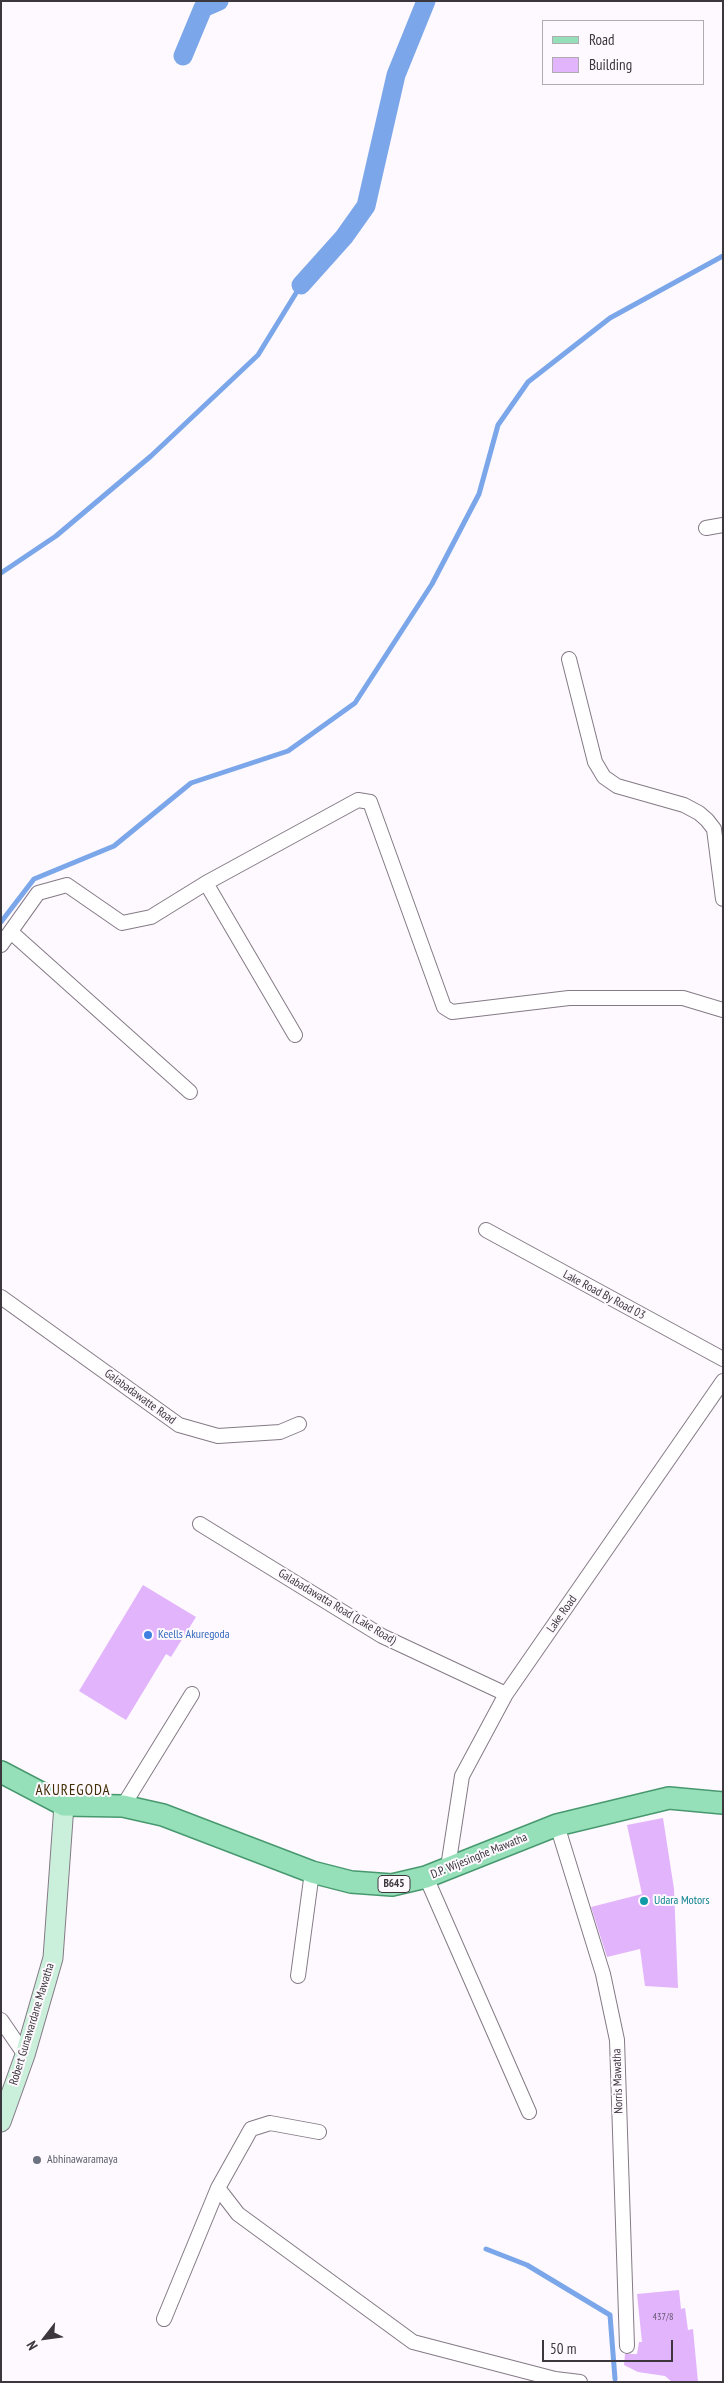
<!DOCTYPE html>
<html>
<head>
<meta charset="utf-8">
<style>
  body { margin:0 }
  #map { position:relative; width:724px; height:2383px; overflow:hidden; background:#fef9fe; font-family:"PT Sans Narrow",sans-serif }
  canvas { display:block }
  .frame { position:absolute; inset:0; border:2px solid #3b373c; pointer-events:none }
  .legend { position:absolute; left:542px; top:20px; width:162px; height:65px; box-sizing:border-box; background:#fef9fe; border:1px solid #b0abb0; margin:0; padding:6px 9px; list-style:none; font-size:15px; color:#3b373c }
  .legend li { display:flex; align-items:center; gap:10px; height:25px }
  .legend b { width:25px; border:1px solid #b0abb0 }
  .north { position:absolute; left:20px; top:2313px; width:50px; height:50px; -webkit-text-stroke:4px #fef9fe; paint-order:stroke; rotate:240deg; font-size:14px; font-weight:700; line-height:20px; text-align:center; color:#3b373c }
  .north::after { content:''; display:block; margin:auto; width:18px; height:22px; background:#3b373c; clip-path:polygon(50% 0,100% 100%,50% 72%,0 100%) }
  .scale { position:absolute; left:542px; top:2340px; width:131px; height:22px; box-sizing:border-box; border:2px solid #3b373c; border-top:0; padding-left:6px; font-size:15px; line-height:18px; white-space:nowrap; color:#3b373c; -webkit-text-stroke:4px #fef9fe; paint-order:stroke }
</style>
</head>
<body>
<div id="map">
<canvas width="724" height="2383"></canvas>
<div class="frame"></div>
<ul class="legend">
<li><b style="height:6px;background:#95e0b9"></b>Road</li>
<li><b style="height:14px;background:#e2b4fc"></b>Building</li>
</ul>
<div class="north">N</div>
<div class="scale">50 m</div>
</div>
<script>
const ctx = document.querySelector('canvas').getContext('2d');
ctx.lineJoin = 'round';
function poly(rows) {
  const path = new Path2D();
  for (const r of rows) {
    path.moveTo(r[0], r[1]);
    for (let i = 2; i < r.length; i += 2) path.lineTo(r[i], r[i + 1]);
  }
  return path;
}
function stroke(path, color, width, dash) {
  ctx.strokeStyle = color;
  ctx.lineWidth = width;
  ctx.lineCap = dash ? 'butt' : 'round';
  ctx.setLineDash(dash || []);
  ctx.stroke(path);
}
function fill(path, color) {
  ctx.fillStyle = color;
  ctx.fill(path, 'evenodd');
}
function label(font, color, halo, rows, align = 'center') {
  ctx.font = font + ' "PT Sans Narrow",sans-serif';
  ctx.lineWidth = 4;
  ctx.setLineDash([]);
  ctx.textBaseline = 'middle';
  ctx.strokeStyle = halo;
  ctx.fillStyle = color;
  for (const [text, x, y, turn = 0] of rows) {
    ctx.save();
    ctx.translate(x, y);
    ctx.rotate((+turn || 0) * Math.PI / 180);
    ctx.textAlign = isNaN(turn) ? turn : align;
    if (halo) ctx.strokeText(text, 0, 0);
    ctx.fillText(text, 0, 0);
    ctx.restore();
  }
}
stroke(poly([
  [1,573,56,536,151,456,258,355,301,285],
  [1,922,34,879,114,846,191,783,288,751,355,703,432,584,479,494,498,425,528,382,610,318,723,256],
  [486,2249,527,2265,610,2315,615,2379]
]), '#7ba7ea', 5);
stroke(poly([
  [183,56,203,8,219,1],
  [301,285,344,237,366,206,396,75,426,1]
]), '#7ba7ea', 19);
fill(poly([
  [143,1585,196,1617,171,1657,166,1654,126,1720,79,1691],
  [663,1818,674,1889,678,1988,645,1986,640,1949,607,1957,591,1907,642,1894,627,1825],
  [679,2290,681,2309,685,2308,688,2330,693,2329,698,2382,672,2382,665,2376,638,2372,624,2365,625,2354,637,2354,639,2342,642,2342,637,2294]
]), '#e2b4fc');
const street = poly([
  [706,528,723,525],
  [569,659,595,762,604,777,617,786,684,805,699,813,707,820,714,829,723,899],
  [206,883,295,1035],
  [11,932,190,1092],
  [1,945,38,893,67,885,122,923,151,917,206,883,358,800,370,802,444,1007,452,1012,569,998,683,998,723,1010],
  [486,1230,723,1359],
  [1,1297,179,1425,218,1436,280,1432,299,1424],
  [200,1524,382,1636,506,1694],
  [123,1806,192,1694],
  [557,1825,603,1974,617,2040,627,2346],
  [448,1867,462,1776,506,1694,723,1381],
  [426,1877,529,2112],
  [298,1976,312,1872],
  [1,2020,25,2055],
  [319,2132,270,2123,251,2129,218,2188,238,2214,413,2342,555,2379,580,2382],
  [164,2319,218,2188]
]);
const secondary = poly([
  [1,2122,25,2055,53,1958,64,1805]
]);
const primary = poly([
  [1,1772,64,1805,123,1806,163,1815,312,1872,351,1882,392,1885,426,1877,557,1825,669,1798,723,1803]
]);
stroke(street, '#847a86', 16);
stroke(secondary, '#847a86', 21);
stroke(primary, '#48986f', 24);
stroke(street, '#fff', 14);
stroke(secondary, '#caf0dc', 19);
stroke(primary, '#95e0b9', 21);
for (const [x, y, r, color] of [
  [148,1635,5,"#3f7fe0"],
  [644,1901,5,"#0f9aa8"],
  [37,2160,5,"#6b7280"]
]) {
  const dot = new Path2D();
  dot.arc(x, y, r, 0, 2 * Math.PI);
  ctx.fillStyle = color;
  ctx.fill(dot);
  stroke(dot, '#fef9fe', 2);
}
label('10px', '#65566c', null, [
  ["437/8",663,2317]
]);
for (const [x, y, w] of [
  [394,1884,32]
]) {
  const box = new Path2D();
  box.roundRect(x - w / 2, y - 8.5, w, 17, 4);
  ctx.fillStyle = '#fef9fe';
  ctx.fill(box);
  stroke(box, '#3b373c', 1);
}
label('bold 11px', '#3b373c', null, [
  ["B645",394,1884]
]);
label('12px', '#3b373c', '#fef9fe', [
  ["Lake Road By Road 03",604,1295,28],
  ["Galabadawatte Road",140,1397,36],
  ["Galabadawatta Road (Lake Road)",337,1607,31],
  ["Lake Road",562,1614,-55],
  ["D.P. Wijesinghe Mawatha",479,1856,-22],
  ["Robert Gunawardane Mawatha",32,2024,-73],
  ["Norris Mawatha",618,2081,-92]
]);
label('12px', '#366cbe', '#fef9fe', [
  ["Keells Akuregoda",158,1635]
], 'left');
label('12px', '#0d838f', '#fef9fe', [
  ["Udara Motors",654,1901]
], 'left');
label('12px', '#5b616d', '#fef9fe', [
  ["Abhinawaramaya",47,2160]
], 'left');
ctx.letterSpacing = '1px';
label('15px', '#412d05', '#fef9fe', [
  ["AKUREGODA",73,1791]
]);
ctx.letterSpacing = '0px';
</script>
</body>
</html>
